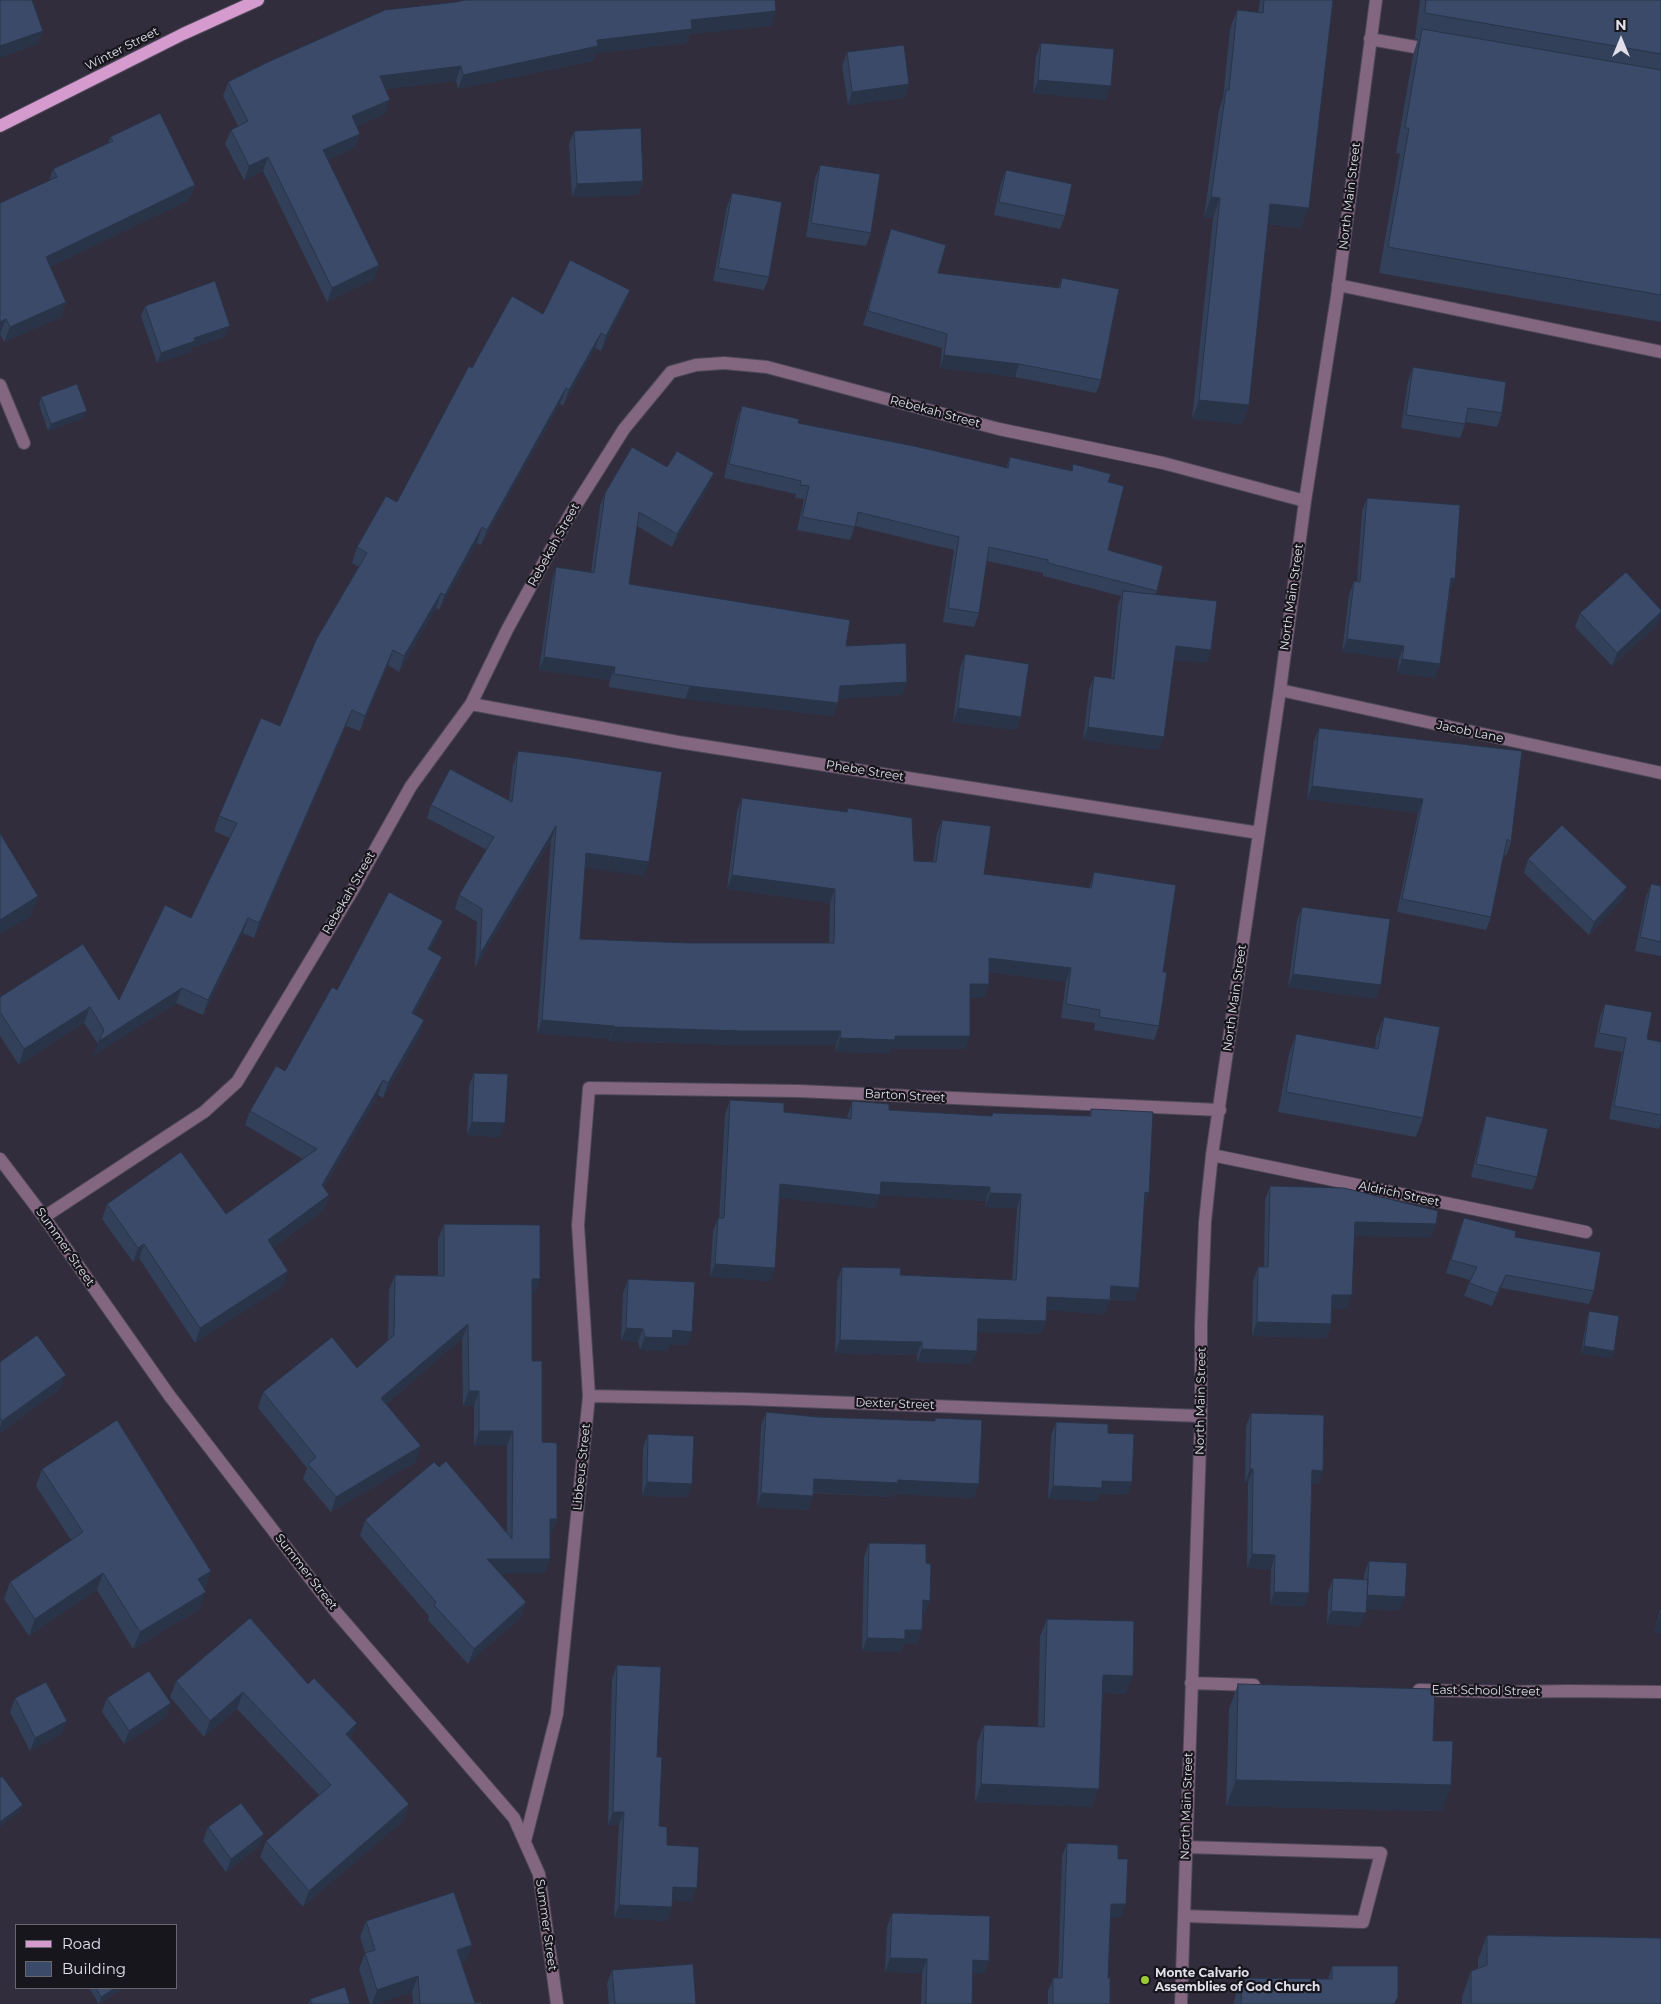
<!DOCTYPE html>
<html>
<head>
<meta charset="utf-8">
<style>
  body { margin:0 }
  #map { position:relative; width:1661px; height:2004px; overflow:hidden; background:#312d3c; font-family:Montserrat,sans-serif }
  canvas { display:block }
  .legend { position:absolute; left:15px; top:1924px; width:162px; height:65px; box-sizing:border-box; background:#18161d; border:1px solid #68666f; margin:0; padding:6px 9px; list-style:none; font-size:15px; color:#e1dfe9 }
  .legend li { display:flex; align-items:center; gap:10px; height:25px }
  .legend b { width:25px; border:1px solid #68666f }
  .north { position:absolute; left:1596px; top:15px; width:50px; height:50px; -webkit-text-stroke:4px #18161d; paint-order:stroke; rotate:0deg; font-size:14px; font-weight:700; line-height:20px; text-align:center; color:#e1dfe9 }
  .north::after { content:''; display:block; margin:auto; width:18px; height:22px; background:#e1dfe9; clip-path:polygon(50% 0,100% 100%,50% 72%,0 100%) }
</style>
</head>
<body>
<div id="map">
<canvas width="1661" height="2004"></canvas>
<ul class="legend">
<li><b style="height:6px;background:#d59ace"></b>Road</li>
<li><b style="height:14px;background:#3a4a68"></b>Building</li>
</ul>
<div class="north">N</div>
</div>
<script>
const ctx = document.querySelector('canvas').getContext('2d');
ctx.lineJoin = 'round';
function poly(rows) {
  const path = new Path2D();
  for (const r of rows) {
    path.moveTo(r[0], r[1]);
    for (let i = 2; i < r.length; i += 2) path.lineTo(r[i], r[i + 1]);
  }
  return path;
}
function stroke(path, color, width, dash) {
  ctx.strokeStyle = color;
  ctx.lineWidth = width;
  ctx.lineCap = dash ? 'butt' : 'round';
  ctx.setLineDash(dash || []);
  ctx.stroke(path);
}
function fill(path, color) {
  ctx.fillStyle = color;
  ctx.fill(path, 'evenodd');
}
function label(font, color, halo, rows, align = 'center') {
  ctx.font = font + ' Montserrat,sans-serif';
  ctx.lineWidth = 4.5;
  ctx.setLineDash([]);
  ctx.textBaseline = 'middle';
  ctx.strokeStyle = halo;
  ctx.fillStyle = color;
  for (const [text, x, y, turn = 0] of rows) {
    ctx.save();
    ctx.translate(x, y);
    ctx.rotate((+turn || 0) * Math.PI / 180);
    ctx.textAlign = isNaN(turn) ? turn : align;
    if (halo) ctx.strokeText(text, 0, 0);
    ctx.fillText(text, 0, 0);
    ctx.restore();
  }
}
const minor = poly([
  [1370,39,1432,50],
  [1338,285,1661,352],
  [0,385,24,443],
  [1280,690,1661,773],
  [471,704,678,742,1259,833],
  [1212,1155,1586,1232],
  [0,1159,44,1217,169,1395,336,1612,514,1818,539,1874,557,2004],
  [44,1217,204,1112,237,1082,351,893,411,786,471,704,507,630,568,518,624,429,671,372,696,365,724,363,767,367,999,429,1163,463,1305,501],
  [589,1396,746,1399,1201,1416],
  [1191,1683,1254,1685],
  [1419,1690,1508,1692,1569,1691,1661,1692],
  [525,1841,557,1714,589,1396,578,1225,589,1088,799,1091,1220,1110],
  [1184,1916,1363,1922,1381,1853,1186,1847],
  [1181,2004,1201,1416,1201,1325,1205,1222,1212,1155,1280,690,1305,501,1337,296,1376,0]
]);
const major = poly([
  [0,126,183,34,258,0]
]);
stroke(minor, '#4d4958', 14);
stroke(major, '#4d4958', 14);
stroke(minor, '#83667f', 12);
stroke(major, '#d59ace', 12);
fill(poly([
  [1260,0,1333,0,1301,228,1268,224,1249,405,1242,424,1192,419,1213,218,1204,217,1219,110,1223,98,1230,29,1237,10,1258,12],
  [1420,0,1661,0,1661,322,1379,273,1400,154,1396,153,1413,55,1418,39,1415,39],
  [771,26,690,34,687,43,596,53,593,61,458,89,456,81,385,89,385,114,357,126,360,134,355,148,328,160,379,265,374,279,327,302,263,171,244,180,225,144,231,130,238,126,223,96,228,82,268,62],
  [1041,43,1106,100,1033,93,1036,56],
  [847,52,909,84,904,98,848,105,842,66],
  [574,131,643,181,638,195,572,197,569,144],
  [110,137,195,185,189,200,50,267,66,302,61,317,4,342,0,334,0,203,49,181,53,169,108,143],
  [820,165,871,233,866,246,806,237,815,178],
  [1006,170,1065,216,1060,229,994,215,1001,183],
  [732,193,769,277,764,290,713,281,727,206],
  [891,229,938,273,1058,288,1062,278,1101,380,1096,393,1015,377,940,368,942,348,863,325,886,243],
  [630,290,624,305,601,351,595,348,563,406,560,404,481,545,477,543,439,610,436,608,399,672,388,665,360,731,346,726,254,938,243,933,203,1015,176,1003,93,1056,98,1044,84,1023,19,1065,0,1036,0,997,119,1000,191,918,230,838,214,831,219,816,280,726,359,567,352,563,357,547,397,502,472,368,543,314],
  [145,306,226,336,192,348,191,352,157,363,141,316],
  [1413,367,1502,413,1497,427,1466,422,1460,438,1401,428,1408,381],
  [41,397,84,418,48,431,39,404],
  [742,406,798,423,1006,468,1010,457,1071,471,1073,464,1108,482,1108,550,1157,591,1155,594,1211,650,1207,663,1174,660,1159,750,1083,740,1089,690,1094,676,1111,678,1118,605,1121,596,1043,576,1043,573,987,561,979,613,974,627,943,622,954,550,855,526,850,540,797,530,804,499,795,498,796,494,724,478,737,419],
  [667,467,709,486,672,547,637,526,629,584,846,646,903,695,839,698,838,703,833,716,685,699,609,687,610,680,539,670,552,580,556,567,591,572,600,506,605,493],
  [1367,498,1450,592,1440,664,1435,678,1397,673,1399,659,1342,652,1349,595,1354,581,1357,582,1362,511],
  [1661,610,1661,615,1657,625,1612,666,1575,627,1580,613],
  [965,654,1017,730,953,722,960,668],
  [1319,728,1522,751,1511,842,1506,856,1504,854,1491,917,1486,930,1397,912,1418,813,1307,799,1314,741],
  [518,751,644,876,585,867,580,939,689,943,829,943,830,903,727,889,737,811,742,798,847,812,848,808,914,861,933,862,937,833,942,820,984,874,1089,888,1094,872,1163,972,1159,1026,1154,1040,1094,1030,1095,1023,1061,1018,1066,982,989,972,989,984,984,998,970,998,970,1036,965,1049,891,1049,890,1053,835,1052,836,1045,737,1045,609,1041,609,1039,537,1033,551,840,475,968,477,922,455,909,459,895,487,850,427,818,431,805,509,800,513,765],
  [1528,859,1622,900,1589,935,1524,873],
  [1651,884,1661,886,1661,956,1635,951,1646,897],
  [1302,907,1376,999,1288,987,1297,921],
  [438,936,430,950,442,957,437,971,414,1014,424,1020,419,1035,383,1098,378,1095,324,1187,329,1195,324,1210,273,1248,283,1286,195,1343,139,1258,133,1262,102,1219,107,1204,226,1214,303,1159,245,1125,250,1111,285,1071,337,990],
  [1605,1004,1647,1039,1661,1042,1661,1123,1659,1129,1609,1119,1622,1052,1594,1047,1600,1017],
  [1384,1017,1423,1118,1416,1137,1278,1112,1289,1054,1296,1034,1375,1048,1376,1037],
  [474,1073,500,1137,467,1135,469,1086],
  [730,1100,784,1112,847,1118,848,1114,852,1101,889,1110,992,1116,993,1113,1089,1116,1091,1109,1149,1193,1144,1206,1139,1288,1134,1301,1110,1300,1105,1314,1047,1310,1046,1321,1041,1334,978,1332,972,1364,917,1362,917,1355,835,1353,837,1281,842,1267,900,1275,1012,1280,1017,1208,985,1207,986,1201,879,1195,875,1208,780,1198,771,1281,710,1277,713,1231,718,1218,719,1218,725,1114],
  [1486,1116,1537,1177,1532,1190,1471,1177,1482,1130],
  [1270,1186,1431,1237,1354,1236,1347,1309,1332,1308,1331,1324,1327,1338,1252,1336,1253,1281,1258,1267,1264,1267,1265,1200],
  [1464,1218,1515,1237,1594,1291,1589,1304,1501,1288,1492,1306,1464,1296,1470,1280,1446,1273,1459,1231],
  [444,1224,535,1294,532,1294,532,1361,542,1442,557,1519,551,1534,550,1534,550,1559,544,1574,501,1574,526,1602,521,1617,468,1664,428,1620,429,1616,360,1536,365,1520,439,1467,507,1533,507,1446,474,1446,474,1406,463,1406,462,1339,386,1404,416,1462,331,1512,303,1479,307,1468,258,1408,263,1392,357,1368,388,1340,389,1290,395,1275,438,1275,438,1239],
  [628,1279,688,1345,670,1344,667,1351,640,1350,638,1342,621,1341,623,1293],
  [1589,1311,1614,1351,1612,1358,1581,1353,1587,1318],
  [0,1362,61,1388,0,1433],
  [766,1412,818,1417,934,1421,935,1418,974,1498,894,1494,893,1497,814,1493,808,1510,757,1507,761,1426],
  [1251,1413,1323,1471,1319,1484,1312,1484,1305,1607,1270,1605,1271,1569,1247,1568,1248,1483,1245,1483,1246,1426],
  [1056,1422,1108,1433,1132,1482,1127,1495,1100,1494,1097,1501,1048,1499,1051,1435],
  [648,1434,688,1497,642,1496,643,1448],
  [42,1469,211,1571,205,1588,204,1589,200,1609,133,1649,97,1590,29,1636,4,1599,10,1582,71,1540,36,1486],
  [869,1543,925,1614,922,1614,922,1630,917,1644,904,1644,900,1652,862,1651,864,1557],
  [1369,1561,1400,1610,1366,1609,1361,1626,1327,1624,1328,1592,1333,1578,1364,1579,1364,1575],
  [1661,1608,1661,1633,1654,1632],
  [250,1618,351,1739,409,1804,403,1821,303,1907,260,1857,266,1841,319,1795,237,1709,204,1737,170,1697,176,1681],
  [1047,1619,1126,1694,1103,1693,1092,1807,975,1802,977,1743,984,1725,1038,1727,1040,1636],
  [617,1665,657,1757,659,1826,667,1845,692,1902,673,1900,672,1907,667,1921,614,1918,619,1825,608,1825,612,1679],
  [1238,1684,1433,1741,1442,1811,1226,1806,1229,1709],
  [15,1698,62,1734,30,1751,10,1712],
  [107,1698,171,1703,166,1717,124,1744,102,1712],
  [208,1827,259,1847,226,1872,203,1841],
  [1067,1843,1118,1859,1121,1918,1110,1917,1108,1978,1110,2004,1048,2004,1048,1991,1053,1978,1058,1978,1062,1856],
  [892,1913,984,1974,973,1974,972,2004,921,2004,922,1973,885,1972,887,1927],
  [366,1921,472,1945,466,1961,461,1963,475,2003,482,2004,413,2004,412,1992,377,2004,370,2004,359,1969,365,1953,360,1937],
  [1487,1935,1661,2004,1462,2004,1462,1997,1471,1971,1478,1969,1478,1960],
  [1332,1966,1395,2004,1234,2004,1235,1997,1242,1978,1328,1979],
  [612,1970,696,2004,609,2004,607,1984],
  [89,1988,123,1988,99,2004],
  [310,1999,350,2004,309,2004]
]), '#324059');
fill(poly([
  [776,11,771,26,690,34,687,43,596,53,593,61,458,89,463,75,597,40,691,20],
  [43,31,38,44,0,58,0,46],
  [461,66,456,81,374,90,380,76],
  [1038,80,1111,86,1106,100,1033,93],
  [909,84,904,98,848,105,852,92],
  [390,100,385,114,347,130,352,116],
  [360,134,355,148,318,165,323,150],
  [268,157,263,171,244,180,249,166],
  [643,181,638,195,572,197,577,184],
  [195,185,189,200,40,272,46,257],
  [1211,197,1220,198,1213,218,1204,217],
  [1270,204,1309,208,1301,228,1263,223],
  [379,265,374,279,327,302,332,288],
  [630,290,624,305,601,351,606,336],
  [66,302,61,317,4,342,10,327],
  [6,319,0,334,0,322],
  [230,326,226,336,192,348,191,352,157,363,161,353,194,338],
  [601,333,595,348,563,406,569,390],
  [944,355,1019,364,1015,377,940,368],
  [566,388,560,404,481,545,487,530],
  [1199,400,1249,405,1242,424,1192,419],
  [87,411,84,418,48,431,51,424],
  [714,473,709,486,672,547,677,534],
  [482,527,477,543,439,610,445,595],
  [1451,578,1455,579,1450,592],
  [441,593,436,608,399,672,404,656],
  [1661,612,1661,615,1657,625,1612,666,1617,653],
  [1347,639,1404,646,1399,659,1342,652],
  [1176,646,1211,650,1207,663,1171,660],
  [393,650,388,665,360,731,365,716],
  [544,657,615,667,610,680,539,670],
  [1402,659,1440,664,1435,678,1397,673],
  [907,682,903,695,836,699,840,686],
  [690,686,838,703,833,716,685,699],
  [958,708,1021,717,1017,730,953,722],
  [352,710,346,726,254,938,259,923],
  [1088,727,1164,737,1159,750,1083,740],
  [1312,786,1423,799,1418,813,1307,799],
  [556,826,551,840,475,968,480,954],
  [586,853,649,862,644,876,581,867],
  [732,875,835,889,830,903,727,889],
  [1627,887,1622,900,1589,935,1594,922],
  [38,896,31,916,0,935,0,920],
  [248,918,243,933,203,1015,208,1000],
  [443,921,438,936,423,964,428,949],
  [442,957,437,971,406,1028,412,1013],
  [989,958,1071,968,1066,982,984,971],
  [1293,974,1381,985,1376,999,1288,987],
  [970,984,989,984,984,998,965,998],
  [182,988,176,1003,93,1056,99,1041],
  [90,1007,84,1023,19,1065,24,1049],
  [424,1020,419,1035,383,1098,388,1083],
  [542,1020,614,1026,609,1039,537,1033],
  [614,1027,841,1031,836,1045,737,1045,609,1041],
  [895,1036,970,1036,965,1049,891,1049,890,1053,835,1052,840,1038],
  [383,1080,378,1095,316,1200,322,1185],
  [472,1122,505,1123,500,1137,467,1135],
  [881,1182,990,1187,986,1201,879,1195,875,1208,776,1198,780,1184],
  [1145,1192,1149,1193,1144,1206,1140,1206],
  [990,1193,1021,1194,1017,1208,985,1207],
  [329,1195,324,1210,263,1255,268,1240],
  [1355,1222,1436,1224,1431,1237,1350,1236],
  [144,1244,139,1258,133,1262,138,1248],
  [715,1264,775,1268,771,1281,710,1277],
  [288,1271,283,1286,195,1343,200,1328],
  [1506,1275,1501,1288,1492,1306,1497,1293],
  [532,1279,540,1279,535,1294,527,1294],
  [1111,1286,1139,1288,1134,1301,1106,1299],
  [1332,1295,1352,1295,1347,1309,1327,1308],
  [1047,1297,1110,1300,1105,1314,1042,1310],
  [978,1319,1046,1321,1041,1334,973,1332],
  [1257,1322,1331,1324,1327,1338,1252,1336],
  [468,1324,462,1339,375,1413,381,1398],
  [626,1328,643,1329,638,1342,621,1341],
  [673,1330,692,1332,688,1345,670,1344,667,1351,640,1350,645,1337],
  [840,1340,922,1342,917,1355,835,1353],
  [1584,1346,1614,1351,1612,1358,1581,1353],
  [922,1349,977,1351,972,1364,917,1362],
  [66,1375,61,1388,0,1433,0,1428,2,1421],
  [469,1391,479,1391,474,1406,463,1406],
  [479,1431,513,1431,507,1446,474,1446],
  [421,1446,416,1462,331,1512,336,1497],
  [1250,1469,1253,1469,1248,1483,1245,1483],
  [1312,1470,1323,1471,1319,1484,1307,1484],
  [814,1479,898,1480,979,1484,974,1498,894,1494,893,1497,809,1492],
  [1102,1481,1132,1482,1127,1495,1100,1494,1097,1501,1048,1499,1053,1486],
  [647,1482,692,1484,688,1497,642,1496],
  [761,1493,813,1496,808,1510,757,1507],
  [550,1519,557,1519,551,1534,545,1534],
  [1252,1554,1275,1555,1271,1569,1247,1568],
  [487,1559,550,1559,544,1574,482,1574],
  [211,1571,205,1588,192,1596,198,1579],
  [103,1573,97,1590,29,1636,35,1619],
  [206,1592,200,1609,133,1649,140,1632],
  [1274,1592,1309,1593,1305,1607,1270,1605],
  [1367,1595,1405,1597,1400,1610,1362,1609],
  [923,1600,930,1601,925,1614,918,1614],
  [526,1602,521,1617,468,1664,474,1649],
  [1331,1611,1366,1613,1361,1626,1327,1624],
  [1661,1612,1661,1633,1654,1632],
  [905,1630,922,1630,917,1644,904,1644,900,1652,862,1651,867,1638],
  [1103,1675,1133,1676,1126,1694,1097,1693],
  [243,1692,237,1709,204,1737,210,1721],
  [171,1703,166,1717,124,1744,129,1731],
  [67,1721,62,1734,30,1751,35,1738],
  [357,1723,351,1739,346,1734],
  [1236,1780,1451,1785,1442,1811,1226,1806],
  [981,1784,1099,1789,1092,1807,975,1802],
  [409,1804,403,1821,303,1907,309,1891],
  [23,1805,21,1811,0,1827,0,1822],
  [613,1812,624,1812,619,1825,608,1825],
  [264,1834,259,1847,226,1872,231,1859],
  [673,1887,697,1888,692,1902,668,1900],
  [1111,1904,1126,1904,1121,1918,1106,1917],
  [619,1905,672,1907,667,1921,614,1918],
  [472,1945,466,1961,451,1966,457,1950],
  [890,1958,927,1959,922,1973,885,1972],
  [973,1960,989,1961,984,1974,968,1974],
  [418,1976,412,1992,377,2004,372,2004,377,1990],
  [115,1988,123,1988,99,2004,101,1997]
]), '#293449');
const building = poly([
  [0,0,32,0,43,31,0,46,0,0],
  [465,0,775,0,776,11,691,20,692,29,597,40,598,46,463,75,461,66,380,76,390,100,352,116,360,134,323,150,379,265,332,288,268,157,249,166,231,130,248,121,228,82,268,62,385,10,456,2,465,0],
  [1264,0,1333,0,1309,208,1270,204,1249,405,1199,400,1220,198,1211,197,1226,90,1229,90,1237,10,1263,13,1264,0],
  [1426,0,1661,0,1661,54,1425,13,1426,0],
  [1422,29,1661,70,1661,295,1388,247,1409,128,1405,128,1422,29],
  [1041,43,1114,49,1111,86,1038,80,1041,43],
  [904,45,909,84,852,92,847,52,904,45],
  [160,113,195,185,46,257,66,302,10,327,6,319,0,322,0,203,57,177,53,169,113,141,110,137,160,113],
  [641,128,643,181,577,184,574,131,641,128],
  [820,165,880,174,871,233,811,223,820,165],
  [1006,170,1072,184,1065,216,999,202,1006,170],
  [732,193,782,202,769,277,718,268,732,193],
  [891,229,946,245,938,273,1060,288,1062,278,1119,289,1101,380,1019,364,944,355,947,334,868,311,891,229],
  [570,260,630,290,606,336,601,333,569,390,566,388,487,530,482,527,445,595,441,593,404,656,393,650,365,716,352,710,259,923,248,918,208,1000,182,988,99,1041,104,1030,90,1007,24,1049,0,1012,0,997,83,944,119,1000,165,905,191,918,237,823,219,816,261,718,280,726,316,640,367,553,357,547,386,496,397,502,469,366,472,368,512,296,543,314,570,260],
  [215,281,230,326,194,338,195,341,161,353,145,306,215,281],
  [1413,367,1506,382,1502,413,1468,408,1465,424,1406,415,1413,367],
  [77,384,87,411,51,424,41,397,77,384],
  [742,406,799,419,798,423,914,446,1008,468,1010,457,1072,471,1073,464,1111,474,1108,482,1124,486,1108,550,1163,566,1157,591,1048,563,1048,560,989,547,979,613,948,608,959,537,858,512,855,527,802,517,809,486,800,485,801,481,729,464,742,406],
  [632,447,667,467,677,451,714,473,677,534,639,512,629,584,850,620,846,646,906,643,907,682,840,686,838,703,690,686,614,674,615,667,544,657,556,567,594,573,605,493,632,447],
  [1367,498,1460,505,1455,579,1451,578,1440,664,1402,659,1404,646,1347,639,1354,581,1360,582,1367,498],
  [1626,572,1661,610,1661,612,1617,653,1580,613,1626,572],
  [1123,591,1217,601,1211,650,1176,646,1164,737,1088,727,1094,676,1114,679,1123,591],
  [965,654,1029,664,1021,717,958,708,965,654],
  [1319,728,1522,751,1511,842,1507,839,1491,917,1402,899,1423,799,1312,786,1319,728],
  [518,751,567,757,662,772,649,862,586,853,580,939,689,943,834,943,835,889,732,875,742,798,847,812,848,808,912,818,914,861,936,862,942,820,991,826,984,874,1091,888,1094,872,1176,885,1163,972,1167,972,1159,1026,1099,1017,1100,1010,1066,1004,1071,968,989,958,989,984,970,984,970,1036,895,1036,895,1040,840,1038,841,1031,742,1031,614,1027,614,1026,542,1020,556,826,480,954,482,909,459,895,494,837,431,805,450,769,512,802,518,751],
  [1562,825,1627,887,1594,922,1528,859,1562,825],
  [0,833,38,896,0,920,0,833],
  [1651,884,1661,886,1661,942,1640,937,1651,884],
  [389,892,443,921,428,949,442,957,412,1013,424,1020,388,1083,383,1080,322,1185,329,1195,268,1240,288,1271,200,1328,144,1244,138,1248,107,1204,181,1152,226,1214,317,1149,250,1111,276,1066,285,1071,332,987,337,990,389,892],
  [1302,907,1390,919,1381,985,1293,974,1302,907],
  [1605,1004,1652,1012,1647,1039,1661,1042,1661,1115,1614,1106,1626,1038,1599,1033,1605,1004],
  [1384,1017,1440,1027,1423,1118,1286,1092,1296,1034,1378,1049,1384,1017],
  [474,1073,508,1074,505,1123,472,1122,474,1073],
  [730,1100,784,1103,784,1112,851,1119,852,1101,889,1104,889,1110,992,1116,993,1113,1091,1116,1091,1109,1153,1112,1149,1193,1145,1192,1139,1288,1111,1286,1110,1300,1047,1297,1046,1321,978,1319,977,1351,922,1349,922,1342,840,1340,842,1267,901,1268,900,1275,1016,1280,1021,1194,990,1193,990,1187,881,1182,880,1195,780,1184,775,1268,715,1264,718,1218,724,1218,730,1100],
  [1486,1116,1548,1129,1537,1177,1476,1164,1486,1116],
  [1270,1186,1344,1188,1438,1211,1436,1224,1355,1222,1352,1295,1332,1295,1331,1324,1257,1322,1258,1267,1268,1267,1270,1186],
  [1464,1218,1516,1231,1515,1237,1601,1252,1594,1291,1506,1275,1497,1293,1469,1283,1477,1267,1451,1260,1464,1218],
  [444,1224,540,1225,540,1279,532,1279,532,1361,542,1361,542,1442,557,1443,557,1519,550,1519,550,1559,487,1559,526,1602,474,1649,434,1605,436,1602,365,1520,434,1462,439,1467,446,1461,512,1539,513,1431,479,1431,479,1391,469,1391,468,1324,381,1398,421,1446,336,1497,308,1464,316,1457,263,1392,332,1337,357,1368,394,1335,395,1275,444,1276,444,1224],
  [628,1279,695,1282,692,1332,673,1330,672,1338,645,1337,643,1329,626,1328,628,1279],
  [1589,1311,1619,1316,1614,1351,1584,1346,1589,1311],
  [37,1335,66,1375,2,1421,0,1418,0,1362,37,1335],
  [766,1412,818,1417,935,1421,935,1418,982,1420,979,1484,898,1480,898,1483,814,1479,813,1496,761,1493,766,1412],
  [1251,1413,1324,1415,1323,1471,1312,1470,1309,1593,1274,1592,1275,1555,1252,1554,1253,1469,1250,1469,1251,1413],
  [117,1420,211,1571,198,1579,206,1592,140,1632,103,1573,35,1619,10,1582,83,1532,42,1469,117,1420],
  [1056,1422,1108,1424,1108,1433,1134,1434,1132,1482,1102,1481,1102,1488,1053,1486,1056,1422],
  [648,1434,694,1436,692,1484,647,1482,648,1434],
  [869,1543,926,1544,926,1563,931,1564,930,1601,923,1600,922,1630,905,1630,905,1639,867,1638,869,1543],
  [1369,1561,1407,1563,1405,1597,1367,1595,1369,1561],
  [1333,1578,1368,1580,1366,1613,1331,1611,1333,1578],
  [250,1618,308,1684,314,1678,357,1723,346,1734,409,1804,309,1891,266,1841,331,1785,243,1692,210,1721,176,1681,250,1618],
  [1047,1619,1134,1621,1133,1676,1103,1675,1099,1789,981,1784,984,1725,1044,1727,1047,1619],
  [617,1665,661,1667,657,1757,662,1757,659,1826,667,1827,667,1845,699,1847,697,1888,673,1887,672,1907,619,1905,624,1812,613,1812,617,1665],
  [149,1671,171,1703,129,1731,107,1698,149,1671],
  [46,1682,67,1721,35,1738,15,1698,46,1682],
  [1238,1684,1435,1689,1433,1741,1453,1741,1451,1785,1236,1780,1238,1684],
  [2,1776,23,1805,0,1822,0,1778,2,1776],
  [241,1803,264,1834,231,1859,208,1827,241,1803],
  [1067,1843,1118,1845,1118,1859,1128,1859,1126,1904,1111,1904,1108,1978,1110,1978,1110,2004,1053,2004,1053,1978,1062,1978,1067,1843],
  [454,1892,472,1945,457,1950,475,2003,481,2002,482,2004,420,2004,418,1976,377,1990,365,1953,375,1950,366,1921,454,1892],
  [892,1913,990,1916,989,1961,973,1960,972,2004,926,2004,927,1959,890,1958,892,1913],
  [1487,1935,1661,1938,1661,2004,1471,2004,1471,1971,1487,1965,1487,1935],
  [693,1964,696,2004,615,2004,612,1970,693,1964],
  [1332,1966,1398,1966,1398,1997,1394,2004,1241,2004,1242,1978,1332,1979,1332,1966],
  [345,1987,350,2004,312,2004,310,1999,345,1987],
  [96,1988,115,1988,101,1997,96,1988]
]);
fill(building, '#3a4a68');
stroke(building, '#293449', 1);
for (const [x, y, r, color] of [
  [1145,1980,5,"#9acb34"]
]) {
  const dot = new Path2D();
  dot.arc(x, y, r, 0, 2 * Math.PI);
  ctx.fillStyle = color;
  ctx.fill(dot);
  stroke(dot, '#18161d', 2);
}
label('12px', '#e1dfe9', '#18161d', [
  ["Winter Street",122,49,-27],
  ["North Main Street",1350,196,-83],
  ["Rebekah Street",935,412,15],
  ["Rebekah Street",554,545,-61],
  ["North Main Street",1292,597,-82],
  ["Jacob Lane",1470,732,12],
  ["Phebe Street",865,771,9],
  ["Rebekah Street",349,893,-60],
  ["North Main Street",1235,998,-82],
  ["Barton Street",905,1096,3],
  ["Aldrich Street",1399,1194,12],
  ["Summer Street",65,1247,55],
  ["North Main Street",1201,1401,-89],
  ["Dexter Street",895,1404,2],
  ["Libbeus Street",582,1467,-84],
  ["Summer Street",306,1572,52],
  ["East School Street",1486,1691,1],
  ["North Main Street",1187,1806,-88],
  ["Summer Street",546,1925,82]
]);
label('bold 12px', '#e1dfe9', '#18161d', [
  ["Monte Calvario",1155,1973],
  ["Assemblies of God Church",1155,1987]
], 'left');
</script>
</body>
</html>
